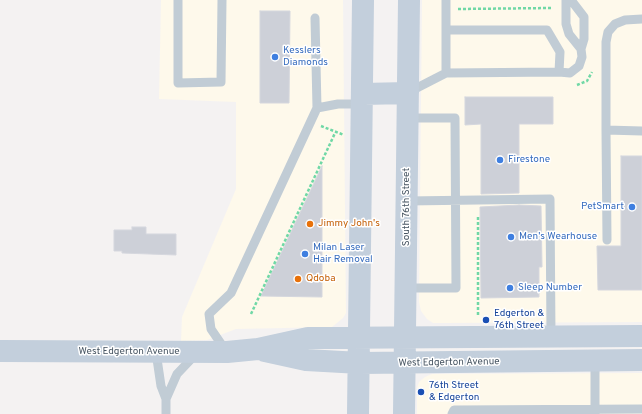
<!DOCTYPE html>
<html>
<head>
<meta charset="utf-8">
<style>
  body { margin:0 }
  canvas { display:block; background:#f4f2f2 }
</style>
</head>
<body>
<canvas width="642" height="414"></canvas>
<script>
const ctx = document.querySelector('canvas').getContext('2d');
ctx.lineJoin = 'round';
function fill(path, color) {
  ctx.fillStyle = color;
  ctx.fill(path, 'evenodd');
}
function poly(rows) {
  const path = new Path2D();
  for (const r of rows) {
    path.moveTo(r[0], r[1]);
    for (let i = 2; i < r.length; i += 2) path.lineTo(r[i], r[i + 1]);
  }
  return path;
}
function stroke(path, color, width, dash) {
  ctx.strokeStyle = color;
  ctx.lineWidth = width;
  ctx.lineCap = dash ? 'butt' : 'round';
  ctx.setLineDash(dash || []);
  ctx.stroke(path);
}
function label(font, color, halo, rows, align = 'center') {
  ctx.font = font + ' Overpass,sans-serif';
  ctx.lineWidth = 3;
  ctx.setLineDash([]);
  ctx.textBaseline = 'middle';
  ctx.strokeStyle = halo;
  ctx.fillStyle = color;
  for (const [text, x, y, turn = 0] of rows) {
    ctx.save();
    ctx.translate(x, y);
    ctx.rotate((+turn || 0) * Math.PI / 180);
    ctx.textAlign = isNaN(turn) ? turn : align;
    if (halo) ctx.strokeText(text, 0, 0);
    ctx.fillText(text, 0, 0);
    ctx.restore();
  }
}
fill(poly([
  [161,0,343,0,346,313,343,318,332,327,236,329,207,340,181,341,182,317,236,189,236,102,159,99],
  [422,0,642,0,642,322,443,323,433,323,427,319,421,311,419,302],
  [642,373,642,414,417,414,417,388,419,382,425,377,432,374]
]), '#fef9eb');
const building = poly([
  [260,11,290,11,289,103,260,103,260,11],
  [465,97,553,97,553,124,519,124,519,193,481,194,481,124,465,125,465,97],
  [621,156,642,156,642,290,598,290,597,246,621,246,621,156],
  [322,166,322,297,261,296,322,166],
  [519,205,541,206,542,267,539,267,539,297,481,298,480,207,519,205],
  [132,227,146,227,146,234,176,234,176,255,122,253,122,251,114,251,114,230,132,230,132,227]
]);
fill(building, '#cdd0d8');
stroke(building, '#d5d7de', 1);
stroke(poly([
  [458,9,552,8],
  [577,85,587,81,592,72],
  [321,126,344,135],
  [478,217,478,315],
  [251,314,335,133]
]), '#70d8a6', 2.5, [3, 2]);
stroke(poly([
  [178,0,178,83,221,82,222,0],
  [566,0,566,24,569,34,581,49],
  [315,18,317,108],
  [642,19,625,20,615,24,608,32,606,42,606,130,642,131],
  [446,30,446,0],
  [559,72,570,73,579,66,582,57,581,49,584,39,584,17,571,0],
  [409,92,446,73,559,72,560,52,547,30,446,30,446,73],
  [606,130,607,240],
  [407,201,550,199,551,336],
  [406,288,456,288,455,118,408,118],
  [226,351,211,329,209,314,231,293,317,108,338,104,362,104],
  [156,352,161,386,166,399,166,414],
  [595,361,595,414],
  [166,399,177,374,196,354],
  [452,414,454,410,642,409]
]), '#c1ccd5', 9);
stroke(poly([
  [362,94,408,93],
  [0,351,227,352,258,349,308,338,642,336],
  [265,351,306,360,360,363,642,360],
  [358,414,363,0],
  [404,414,409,0]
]), '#c3cfdc', 22);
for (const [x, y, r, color] of [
  [275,57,4,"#3f7fe0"],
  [500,160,4,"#3f7fe0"],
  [632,207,4,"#3f7fe0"],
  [310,224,4,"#e8710a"],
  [511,237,4,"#3f7fe0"],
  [305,254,4,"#3f7fe0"],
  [298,279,4,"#e8710a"],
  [510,288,4,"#3f7fe0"],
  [486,320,4,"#1a4fb4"],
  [421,392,4,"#1a4fb4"]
]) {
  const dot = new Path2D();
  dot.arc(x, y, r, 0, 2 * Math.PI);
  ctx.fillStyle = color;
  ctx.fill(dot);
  stroke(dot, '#fff', 1.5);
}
label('10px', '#366cbe', '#fff', [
  ["Kesslers",283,51],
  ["Diamonds",283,63],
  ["Firestone",508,160],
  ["PetSmart",624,207,"right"],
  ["Men's Wearhouse",519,237],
  ["Milan Laser",313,248],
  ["Hair Removal",313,260],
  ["Sleep Number",518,288]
], 'left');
label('10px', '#475562', '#fff', [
  ["South 76th Street",407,207,-90],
  ["West Edgerton Avenue",129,352],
  ["West Edgerton Avenue",449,363,-1]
]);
label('10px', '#c56008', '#fff', [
  ["Jimmy John's",318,224],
  ["Qdoba",306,279]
], 'left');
label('10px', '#164399', '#fff', [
  ["Edgerton &",494,314],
  ["76th Street",494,326],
  ["76th Street",429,386],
  ["& Edgerton",429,398]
], 'left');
</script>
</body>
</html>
